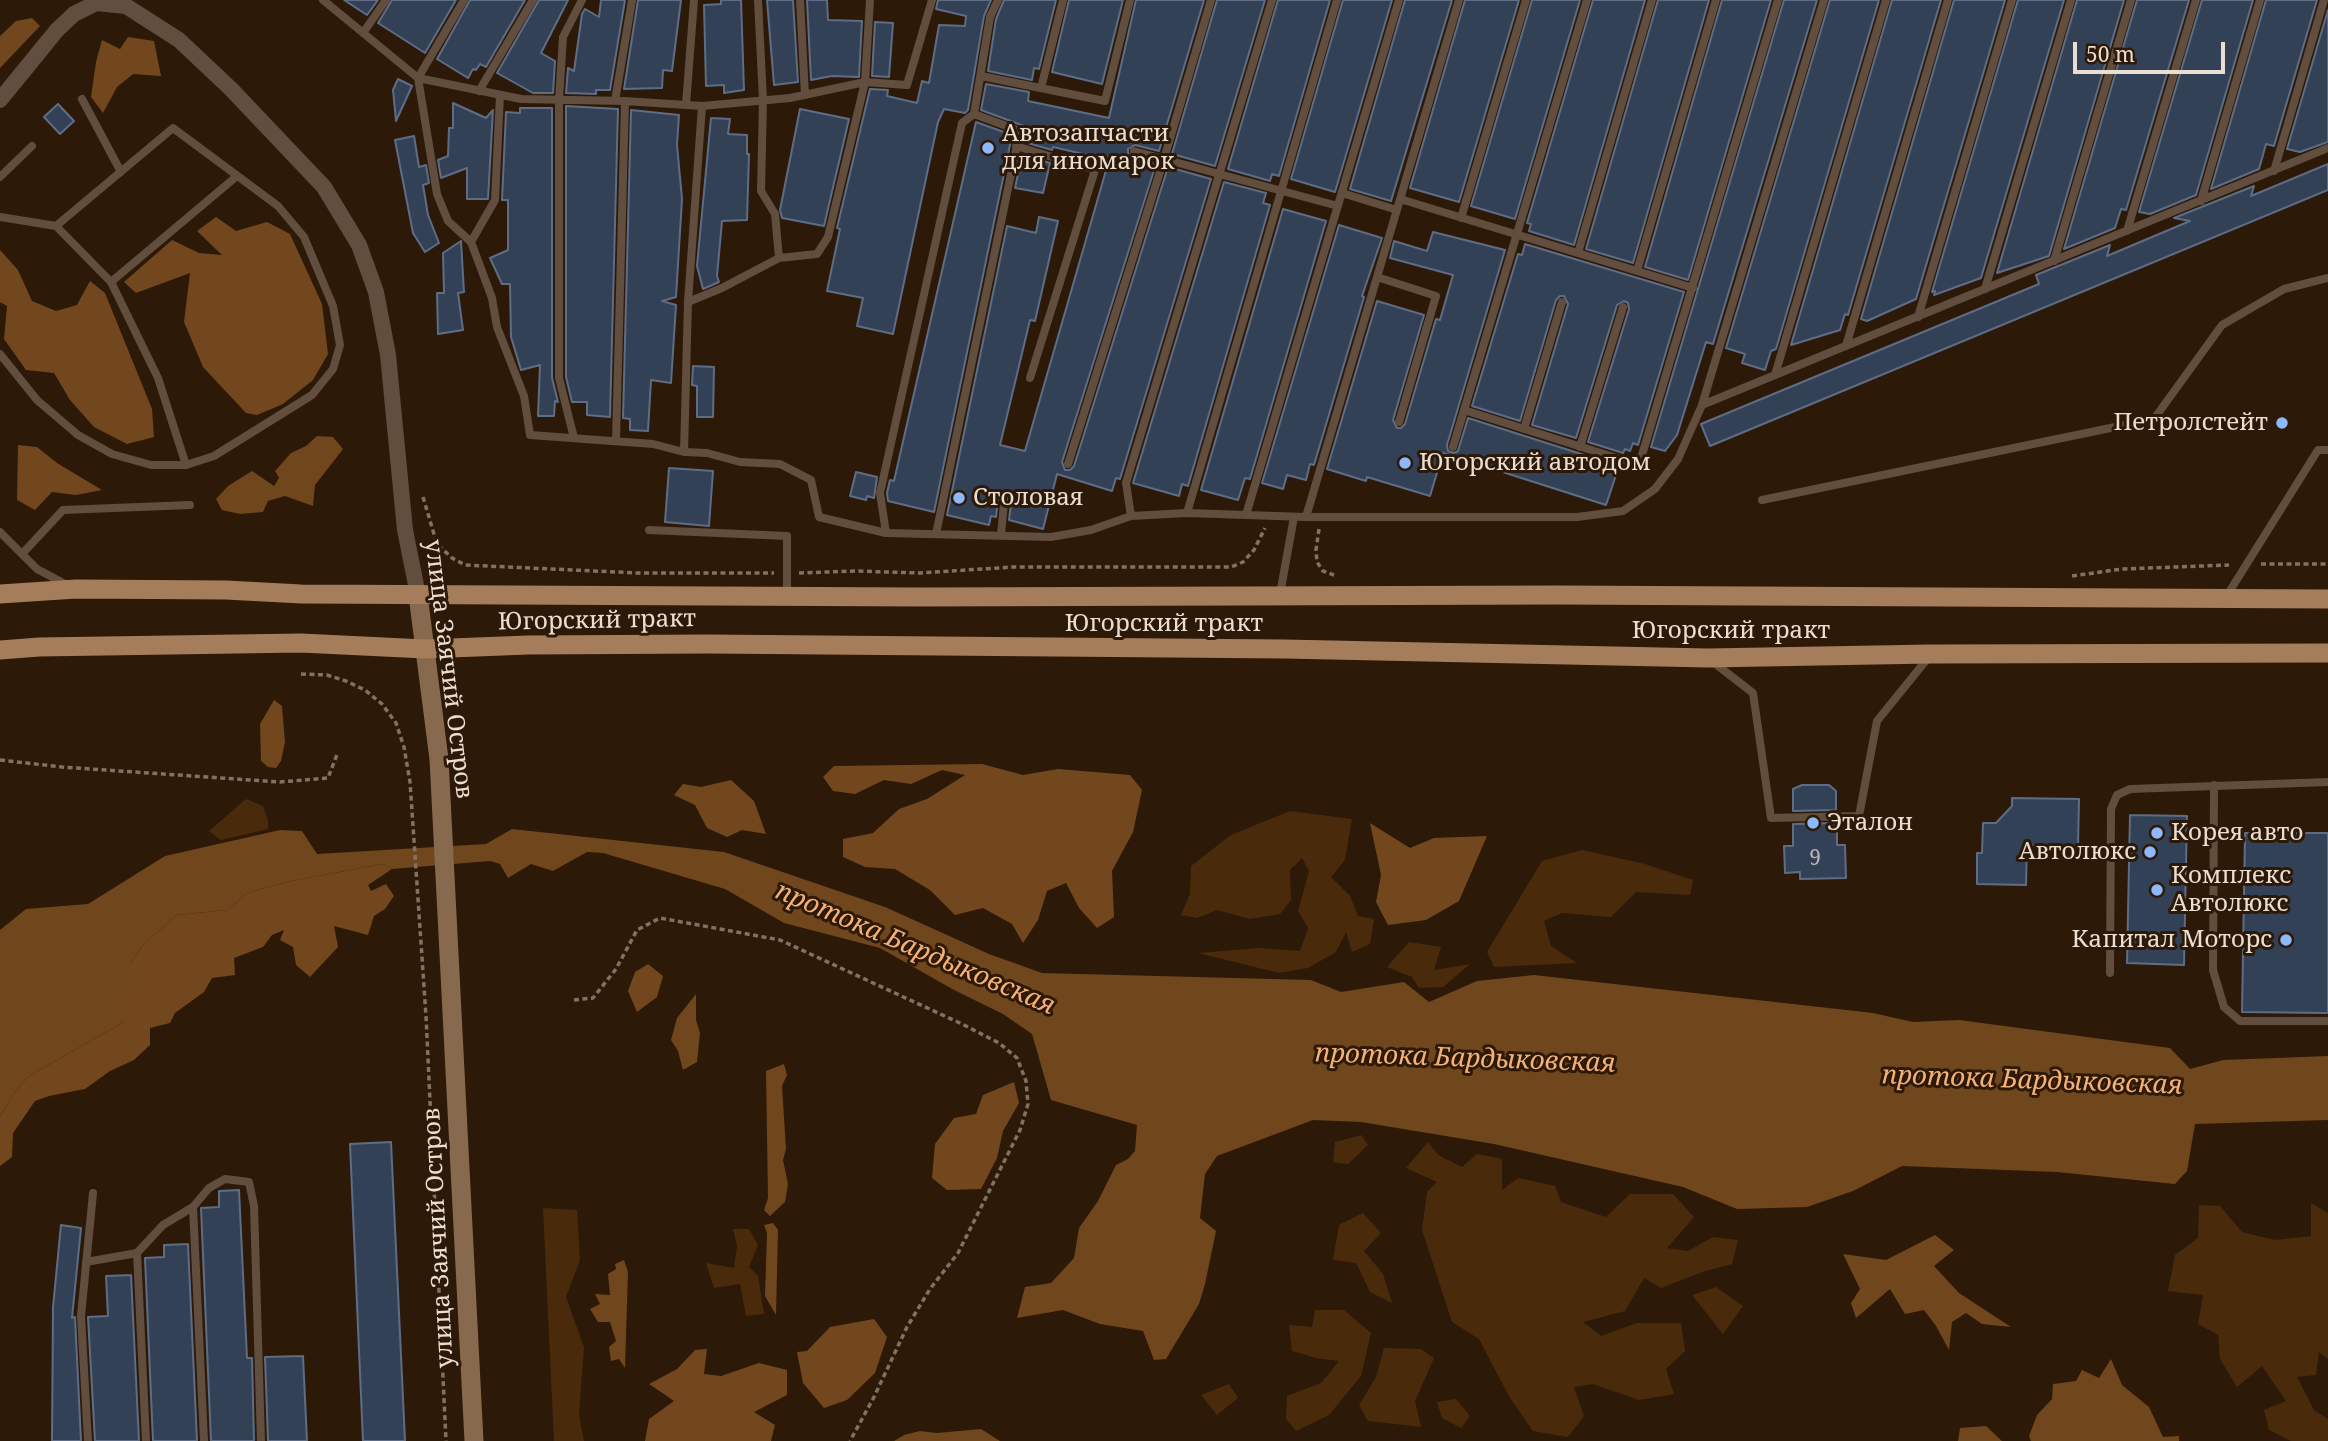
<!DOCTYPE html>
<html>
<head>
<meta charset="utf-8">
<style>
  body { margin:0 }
  #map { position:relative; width:2328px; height:1441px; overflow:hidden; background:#2d1907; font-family:"Noto Serif",serif }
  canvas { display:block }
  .scale { position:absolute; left:2073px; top:42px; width:152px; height:32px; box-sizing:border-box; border:4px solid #eaddd1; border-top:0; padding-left:9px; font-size:21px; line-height:24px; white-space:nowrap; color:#eaddd1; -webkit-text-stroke:5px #2d1907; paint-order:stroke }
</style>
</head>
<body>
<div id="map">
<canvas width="2328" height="1441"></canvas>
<div class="scale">50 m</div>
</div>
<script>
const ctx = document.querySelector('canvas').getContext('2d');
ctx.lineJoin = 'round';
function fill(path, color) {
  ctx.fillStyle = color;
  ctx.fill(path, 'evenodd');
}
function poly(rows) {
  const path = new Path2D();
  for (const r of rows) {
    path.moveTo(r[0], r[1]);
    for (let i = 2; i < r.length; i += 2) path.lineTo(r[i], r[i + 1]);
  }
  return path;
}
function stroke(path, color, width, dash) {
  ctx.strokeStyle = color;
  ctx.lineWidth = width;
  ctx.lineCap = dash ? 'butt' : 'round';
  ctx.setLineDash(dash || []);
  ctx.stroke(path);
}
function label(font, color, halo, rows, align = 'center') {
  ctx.font = font + ' "Noto Serif",serif';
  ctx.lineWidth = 6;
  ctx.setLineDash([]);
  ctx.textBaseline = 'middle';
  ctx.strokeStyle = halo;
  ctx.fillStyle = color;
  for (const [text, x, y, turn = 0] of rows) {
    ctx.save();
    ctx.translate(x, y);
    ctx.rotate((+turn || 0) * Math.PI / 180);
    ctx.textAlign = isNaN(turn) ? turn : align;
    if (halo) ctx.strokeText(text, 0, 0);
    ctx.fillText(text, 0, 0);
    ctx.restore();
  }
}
fill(poly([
  [246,799,263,806,268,820,268,829,221,840,209,831],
  [1290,811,1352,819,1345,860,1331,877,1350,896,1358,916,1374,919,1370,944,1352,952,1346,932,1336,952,1308,968,1279,973,1198,953,1259,948,1300,951,1308,928,1298,911,1309,871,1302,858,1290,870,1291,900,1280,914,1250,919,1217,910,1197,918,1181,915,1190,894,1191,866,1231,835],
  [1582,850,1645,864,1693,880,1690,895,1636,892,1611,917,1562,913,1544,921,1551,946,1577,963,1494,967,1487,952,1542,861],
  [1409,942,1441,947,1434,970,1470,964,1443,987,1419,988,1412,977,1387,967],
  [1361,1135,1368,1145,1348,1164,1333,1162,1335,1142],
  [1428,1142,1438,1155,1462,1167,1477,1154,1502,1159,1502,1190,1518,1178,1555,1186,1561,1202,1606,1217,1630,1194,1673,1194,1694,1217,1667,1248,1688,1251,1713,1237,1738,1240,1732,1264,1702,1272,1661,1288,1644,1278,1625,1311,1583,1322,1601,1336,1637,1323,1681,1323,1685,1351,1666,1369,1674,1394,1639,1400,1593,1384,1574,1387,1584,1416,1568,1437,1533,1431,1510,1398,1479,1339,1452,1322,1422,1230,1427,1192,1437,1182,1406,1168],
  [2311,1203,2328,1213,2328,1359,2319,1352,2316,1375,2297,1377,2314,1410,2328,1419,2328,1441,2291,1441,2269,1430,2264,1410,2286,1401,2262,1366,2237,1387,2220,1359,2218,1335,2198,1324,2203,1295,2168,1291,2175,1255,2198,1238,2199,1205,2220,1206,2242,1232,2275,1240,2311,1236],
  [543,1208,577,1210,580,1260,566,1297,584,1347,579,1415,584,1441,554,1441],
  [1363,1213,1381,1233,1364,1251,1383,1274,1392,1303,1370,1292,1356,1263,1333,1260,1339,1225],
  [733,1229,749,1229,758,1245,749,1267,758,1276,764,1314,746,1316,740,1284,714,1288,706,1263,734,1268,737,1246],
  [1716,1287,1743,1306,1723,1334,1692,1295],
  [1315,1310,1344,1310,1371,1333,1361,1376,1329,1415,1296,1431,1286,1419,1287,1396,1321,1383,1339,1361,1316,1358,1292,1351,1289,1325,1312,1327],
  [1384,1348,1421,1349,1434,1358,1415,1401,1421,1427,1368,1421,1359,1405,1376,1377],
  [1229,1384,1238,1398,1217,1415,1201,1395],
  [1456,1399,1470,1416,1461,1428,1442,1418,1437,1402]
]), '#492b0c');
fill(poly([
  [32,18,40,26,0,68,0,36,16,21],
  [128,37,154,41,161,76,133,74,117,87,103,113,91,97,96,62,102,40,120,49],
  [216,217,236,231,267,222,290,234,322,304,328,354,313,380,283,404,257,415,246,413,203,367,184,322,190,273,136,293,124,282,172,240,199,253,222,255,197,231],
  [0,250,18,270,32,301,56,311,77,305,90,281,105,293,152,409,154,437,127,444,94,427,70,400,54,373,26,370,4,339,7,306,0,302],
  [18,445,37,447,57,463,102,490,76,495,52,492,35,510,17,500],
  [274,700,282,706,285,742,281,761,276,768,268,767,261,761,260,724],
  [982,764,1023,775,1058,769,1130,775,1142,790,1133,832,1112,871,1114,917,1097,928,1079,908,1066,883,1047,891,1038,920,1023,943,1012,924,983,908,955,915,930,890,895,869,865,867,843,857,843,839,873,833,899,809,927,799,965,775,942,770,911,784,884,780,855,794,833,791,823,777,834,766],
  [731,780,754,801,766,834,742,830,727,837,707,828,695,805,674,795,683,784,701,787],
  [1370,823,1410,848,1434,838,1487,836,1459,901,1426,920,1388,925,1376,902,1381,875],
  [383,864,392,869,368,885,371,891,386,884,394,896,385,909,374,916,368,935,334,926,338,947,310,977,296,965,293,947,280,940,284,930,272,935,263,947,234,958,235,975,212,978,204,992,175,1013,170,1023,150,1028,150,1045,134,1060,110,1071,85,1089,49,1096,35,1101,13,1133,12,1157,0,1166,0,1117,15,1092,29,1076,124,1022,129,995,130,964,143,945,177,915,228,910,247,893,291,881],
  [648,964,663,976,657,997,637,1012,628,991,635,972],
  [1014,1082,1019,1103,1003,1131,997,1158,981,1189,947,1190,932,1178,935,1144,954,1118,976,1114,983,1095],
  [874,1319,887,1337,875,1373,847,1400,824,1408,803,1383,797,1352,807,1351,830,1327],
  [707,1349,704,1374,721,1376,759,1363,787,1370,787,1395,754,1412,775,1425,771,1441,645,1441,649,1419,674,1401,649,1384,677,1369,695,1350]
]), '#72471e');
fill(poly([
  [317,436,333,437,343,449,315,485,313,506,285,496,268,501,263,512,240,514,222,510,216,499,228,486,252,471,274,486,279,478,275,471,291,453,306,446],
  [512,829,724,852,885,907,989,954,1042,973,1311,980,1341,992,1404,982,1429,1002,1477,981,1534,975,1873,1013,1913,1022,1959,1020,2170,1048,2190,1069,2223,1060,2328,1056,2328,1120,2195,1124,2187,1171,2175,1184,2057,1172,1902,1166,1853,1191,1807,1207,1737,1209,1683,1187,1494,1144,1361,1122,1313,1120,1217,1156,1205,1174,1200,1218,1216,1231,1205,1284,1199,1304,1166,1359,1154,1360,1143,1331,1100,1324,1063,1310,1017,1318,1025,1287,1051,1283,1074,1258,1079,1228,1098,1201,1116,1165,1128,1159,1135,1151,1137,1125,1051,1100,1032,1034,1003,1014,954,990,880,948,784,923,725,889,603,853,587,852,553,871,531,864,508,878,500,864,490,861,392,869,383,864,291,881,247,893,228,910,177,915,143,945,130,964,137,986,129,995,134,1009,124,1022,29,1076,15,1092,0,1117,0,930,26,909,88,904,165,856,280,830,302,831,317,854,486,844],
  [696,994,696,1020,700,1033,697,1062,683,1070,678,1051,671,1040,677,1018],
  [784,1064,787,1075,782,1086,786,1149,783,1160,788,1184,785,1202,770,1216,764,1210,768,1198,766,1071],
  [773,1223,778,1230,776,1315,765,1296,767,1233,764,1225],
  [1935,1235,1954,1250,1934,1266,1959,1293,2011,1327,1982,1324,1966,1313,1952,1322,1949,1350,1936,1326,1924,1310,1905,1314,1890,1289,1856,1318,1851,1303,1860,1289,1843,1254,1886,1260],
  [624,1260,628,1272,625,1368,619,1359,611,1361,609,1347,616,1341,610,1322,598,1322,590,1309,600,1304,595,1294,610,1295,608,1274,616,1269,615,1264],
  [2111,1359,2122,1385,2149,1407,2163,1437,2179,1436,2179,1441,2031,1441,2029,1436,2037,1415,2052,1399,2053,1384,2076,1381,2082,1370,2099,1378],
  [1986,1426,2002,1441,1958,1441,1960,1428],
  [981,1429,1000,1441,894,1441,904,1435,920,1431,937,1433]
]), '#70461c');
const building = poly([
  [344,0,378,0,367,15,344,0],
  [392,0,456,0,425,53,378,23,392,0],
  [470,0,525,0,486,67,480,64,476,70,473,69,468,78,437,59,470,0],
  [539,0,568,0,541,53,555,61,553,93,533,93,497,73,539,0],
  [601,0,625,0,610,90,596,90,596,94,566,93,568,68,574,71,582,14,585,9,599,17,601,0],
  [638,0,681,0,672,71,663,70,662,88,624,89,638,0],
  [721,0,741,0,744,90,724,93,724,85,706,86,704,5,721,4,721,0],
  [767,0,793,0,798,82,774,85,767,0],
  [807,0,827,0,828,20,862,21,859,77,832,76,811,80,807,0],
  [938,0,991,0,984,16,968,110,965,113,944,109,938,122,893,334,857,326,863,298,827,291,840,229,837,228,870,89,888,90,887,96,917,103,922,81,929,83,939,25,965,26,966,16,936,9,938,0],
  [1004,0,1056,0,1039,69,1034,68,1032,80,988,71,996,19,1004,0],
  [1069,0,1123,0,1102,84,1052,72,1069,0],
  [1136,0,1204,0,1159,151,1135,145,1128,149,1128,153,1132,157,1156,164,1062,462,1065,470,1070,470,1074,466,1168,167,1211,179,1120,479,1116,478,1112,491,1057,474,1043,529,1009,520,1011,503,1005,497,998,500,996,517,991,516,989,525,947,515,1007,226,1036,233,1039,217,1058,221,1035,321,1030,320,1000,445,1025,451,1109,160,1053,147,1052,150,1024,142,1026,132,1024,126,981,110,986,84,1029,92,1028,101,1109,118,1136,0],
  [1217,0,1265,0,1215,166,1172,154,1217,0],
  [1278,0,1330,0,1279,176,1272,174,1270,181,1228,169,1278,0],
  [1343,0,1392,0,1335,192,1291,179,1343,0],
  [1405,0,1452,0,1391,201,1350,189,1405,0],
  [1465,0,1519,0,1459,202,1410,188,1465,0],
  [1532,0,1580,0,1515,219,1471,206,1532,0],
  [1593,0,1645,0,1574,245,1529,231,1531,224,1527,223,1593,0],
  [1658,0,1709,0,1633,263,1586,249,1658,0],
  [1722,0,1771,0,1688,280,1645,267,1722,0],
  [1784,0,1817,0,1713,344,1706,342,1677,435,1665,451,1651,447,1784,0],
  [1830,0,1879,0,1776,349,1771,351,1765,370,1742,363,1745,354,1726,348,1830,0],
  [1892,0,1941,0,1848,315,1845,314,1840,330,1791,345,1892,0],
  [1954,0,2005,0,1916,299,1867,321,1861,319,1954,0],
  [2018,0,2064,0,1981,278,1934,295,1935,291,1932,292,2018,0],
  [2077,0,2124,0,2049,256,1997,273,2077,0],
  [2137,0,2189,0,2126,210,2121,209,2115,228,2064,249,2137,0],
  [2202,0,2253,0,2196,195,2150,214,2139,212,2202,0],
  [2266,0,2317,0,2274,146,2266,144,2259,169,2211,189,2266,0],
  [2328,10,2328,142,2300,152,2287,149,2328,10],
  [875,22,893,23,889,77,872,76,875,22],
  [398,79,412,86,396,121,393,90,398,79],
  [453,103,486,118,493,110,488,199,467,199,467,168,441,178,438,160,448,156,449,128,453,128,453,103],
  [58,104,74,121,60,134,44,117,58,104],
  [566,106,618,109,610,417,587,415,587,402,572,402,566,377,566,106],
  [520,108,552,108,552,378,558,402,555,401,554,416,538,416,540,365,521,370,511,337,510,284,502,284,490,258,508,250,508,200,502,200,506,112,520,113,520,108],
  [800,109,849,119,824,226,782,218,780,210,800,109],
  [631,110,679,115,677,145,682,199,676,297,662,301,676,305,671,383,651,380,648,431,630,430,630,419,623,418,631,110],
  [711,118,730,119,728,134,747,135,747,154,749,154,747,220,722,221,717,276,719,282,703,289,697,266,711,118],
  [976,122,1012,135,934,512,888,501,887,493,890,480,894,481,976,122],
  [414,136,419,167,426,165,429,183,423,185,428,215,439,243,425,252,413,233,395,140,414,136],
  [1022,155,1050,163,1043,193,1015,188,1022,155],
  [2328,164,2328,190,1710,446,1701,424,2039,284,2036,275,2110,245,2107,256,2190,221,2174,218,2254,186,2251,196,2328,164],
  [1224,182,1266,193,1263,203,1270,205,1188,486,1182,484,1179,496,1133,483,1224,182],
  [1283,209,1326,221,1250,479,1245,478,1238,500,1201,490,1283,209],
  [1339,225,1382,238,1362,296,1364,297,1314,465,1310,464,1306,480,1287,475,1283,489,1262,483,1339,225],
  [1433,232,1505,250,1447,445,1448,451,1454,453,1458,451,1468,418,1619,466,1606,505,1443,453,1430,496,1367,477,1366,481,1327,469,1377,301,1424,315,1393,420,1397,428,1401,428,1405,424,1436,319,1440,320,1453,275,1390,258,1394,241,1427,251,1433,232],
  [461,241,464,292,458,293,463,330,438,334,437,293,444,293,443,253,461,241],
  [1525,244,1684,292,1638,445,1633,443,1630,451,1625,449,1623,453,1588,442,1629,309,1628,303,1624,301,1617,305,1576,438,1532,425,1568,304,1564,296,1560,296,1556,300,1520,421,1472,406,1518,254,1522,255,1525,244],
  [693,366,714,367,713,417,697,417,697,386,692,385,693,366],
  [669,468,713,471,709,526,665,522,669,468],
  [856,472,877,477,874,498,867,496,866,500,850,496,856,472],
  [1802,785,1829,785,1836,791,1836,810,1793,811,1793,789,1802,785],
  [2012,798,2079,799,2078,846,2027,845,2026,885,1977,884,1977,853,1982,853,1983,823,1996,823,2012,806,2012,798],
  [2130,815,2187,816,2184,965,2127,963,2130,815],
  [1837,823,1837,845,1845,845,1846,878,1800,879,1800,872,1785,873,1784,846,1793,846,1793,824,1837,823],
  [2245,833,2328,833,2328,1013,2242,1012,2245,833],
  [391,1142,405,1441,363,1441,350,1144,391,1142],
  [239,1190,247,1358,252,1358,254,1441,211,1441,201,1208,219,1207,219,1191,239,1190],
  [61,1225,81,1228,72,1318,75,1317,81,1441,52,1441,53,1307,61,1225],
  [188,1244,197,1441,153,1441,145,1258,164,1257,164,1245,188,1244],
  [131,1275,139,1441,95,1441,88,1317,108,1316,106,1276,131,1275],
  [303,1356,307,1441,268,1441,265,1357,303,1356]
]);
fill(building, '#334157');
stroke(building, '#5e6d85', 2);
stroke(poly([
  [423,497,437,544,452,558,465,565,638,573,774,573],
  [1319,529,1316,550,1317,562,1323,571,1334,575],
  [2261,564,2328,564],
  [799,573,855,571,920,573,1013,567,1231,567,1243,562,1254,550,1265,528],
  [2072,576,2122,569,2229,565],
  [301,674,327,675,346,681,365,690,382,704,396,723,404,747,410,782,426,1016,446,1441],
  [0,760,62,767,280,782,328,778,338,752],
  [574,1000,593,998,616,969,637,930,660,918,780,940,962,1024,999,1043,1017,1058,1026,1081,1028,1104,1020,1130,958,1253,930,1289,907,1327,874,1397,850,1441]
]), '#827262', 3.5, [5, 3.5]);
stroke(poly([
  [323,0,418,78,521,99,625,101,702,106,790,98,865,82,907,85,932,0],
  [464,0,418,78,437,194,448,221,471,242,492,298,497,327,524,396,530,435,653,444,684,452,707,453,740,462,780,464,811,480,819,517,886,533,1051,537,1091,530,1131,516,1187,513,1306,517,1577,517,1623,511,1655,489,1678,459,1702,405,1824,0],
  [758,0,763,100,761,191,775,214,779,258],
  [800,0,805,95],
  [363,33,386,0],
  [981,76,1105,101,1130,0],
  [1041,88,1063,0],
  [479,91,533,0],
  [82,99,121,172],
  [615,101,632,0],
  [686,105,694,0],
  [1016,146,1095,170,1030,378],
  [1134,151,1338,206],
  [2274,171,2324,0],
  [0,177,32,146],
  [1342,193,1397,210],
  [1400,199,1693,288],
  [2201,201,2260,0],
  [0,217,56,226,111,282,158,378,186,465],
  [1461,218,1526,0],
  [2127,231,2196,0],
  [471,242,495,200,500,95],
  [1578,253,1652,0],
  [2054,261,2131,0],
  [1637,271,1716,0],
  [1377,277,1436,296,1399,422],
  [111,282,237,176],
  [1985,289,2071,0],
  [688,302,722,288,779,258,817,254,828,237,865,82,870,0],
  [1918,317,2012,0],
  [1846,346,1948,0],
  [0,354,37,400,78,435,112,454,151,465,186,465,214,456,312,395,333,369,340,345,333,306,304,237,278,206,173,128,56,226],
  [1775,375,1886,0],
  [1702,405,2328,148],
  [1464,410,1639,465,1778,0],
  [1524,429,1562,302],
  [574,438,559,378,559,100,563,37,582,0],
  [616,441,625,101],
  [1453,447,1587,0],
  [1580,447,1623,307],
  [684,452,688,302,702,106],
  [1068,464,1164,159,1211,0],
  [1762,500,2154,419,2222,325,2284,289,2328,278],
  [1187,513,1337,0],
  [1246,515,1399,0],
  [1131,516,1126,483,1272,0],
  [1306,517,1459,0],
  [649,530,787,536,787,596],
  [0,532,37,569,67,585],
  [886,533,880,493,962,123,974,114,990,17,998,0],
  [936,534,1020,131,974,114],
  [1001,535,1004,503],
  [22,554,63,510,190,505],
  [1280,594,1294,517],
  [2226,597,2318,450,2328,450],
  [1713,662,1753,693,1771,818,1859,816,1877,721,1928,658],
  [2214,785,2213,970,2224,1007,2240,1021,2328,1021],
  [2110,973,2111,809,2117,795,2130,789,2328,782],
  [193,1207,204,1441],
  [137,1253,146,1441],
  [86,1262,137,1253,163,1225,193,1207,209,1188,225,1179,249,1182,254,1206,261,1441],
  [88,1441,81,1316,93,1193]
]), '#614e3e', 8);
stroke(poly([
  [0,100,57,30,74,14,96,3,126,6,179,40,231,89,324,187,359,245,376,292,388,355,405,530,418,595]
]), '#614e3e', 16);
stroke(poly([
  [418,595,439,759,474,1441]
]), '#87694e', 19);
stroke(poly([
  [0,594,76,589,226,590,301,594,920,597,1558,595,2328,599],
  [0,650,39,647,301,643,425,649,528,645,709,644,1284,649,1708,658,1931,654,2328,653]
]), '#a57d5b', 19);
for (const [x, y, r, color] of [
  [988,148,7,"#8db9fc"],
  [2282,423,7,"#8db9fc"],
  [1405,463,7,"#8db9fc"],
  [959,498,7,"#8db9fc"],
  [1813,823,7,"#8db9fc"],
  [2157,833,7,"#8db9fc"],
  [2150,852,7,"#8db9fc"],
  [2157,890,7,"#8db9fc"],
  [2286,940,7,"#8db9fc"]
]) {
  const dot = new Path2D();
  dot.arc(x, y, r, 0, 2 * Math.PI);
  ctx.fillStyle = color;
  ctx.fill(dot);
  stroke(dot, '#2d1907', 2.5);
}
label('21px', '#bcb6b2', null, [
  ["9",1815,859]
]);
label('24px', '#eaddd1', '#2d1907', [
  ["Автозапчасти",1002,134],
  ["для иномарок",1002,162],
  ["Петролстейт",2268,423,"right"],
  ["Югорский автодом",1419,463],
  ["Столовая",973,498],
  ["Эталон",1827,823],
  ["Корея авто",2171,833],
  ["Автолюкс",2136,852,"right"],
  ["Комплекс",2171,876],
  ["Автолюкс",2171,904],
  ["Капитал Моторс",2272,940,"right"]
], 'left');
label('24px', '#eaddd1', '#2d1907', [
  ["Югорский тракт",597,621,-1],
  ["Югорский тракт",1164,624],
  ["Югорский тракт",1731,631],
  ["улица Заячий Остров",448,669,83],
  ["улица Заячий Остров",439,1238,-93]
]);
label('italic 26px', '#f5b175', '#2d1907', [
  ["протока Бардыковская",915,949,23],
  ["протока Бардыковская",1465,1059,2],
  ["протока Бардыковская",2032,1081,2]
]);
</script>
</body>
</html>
